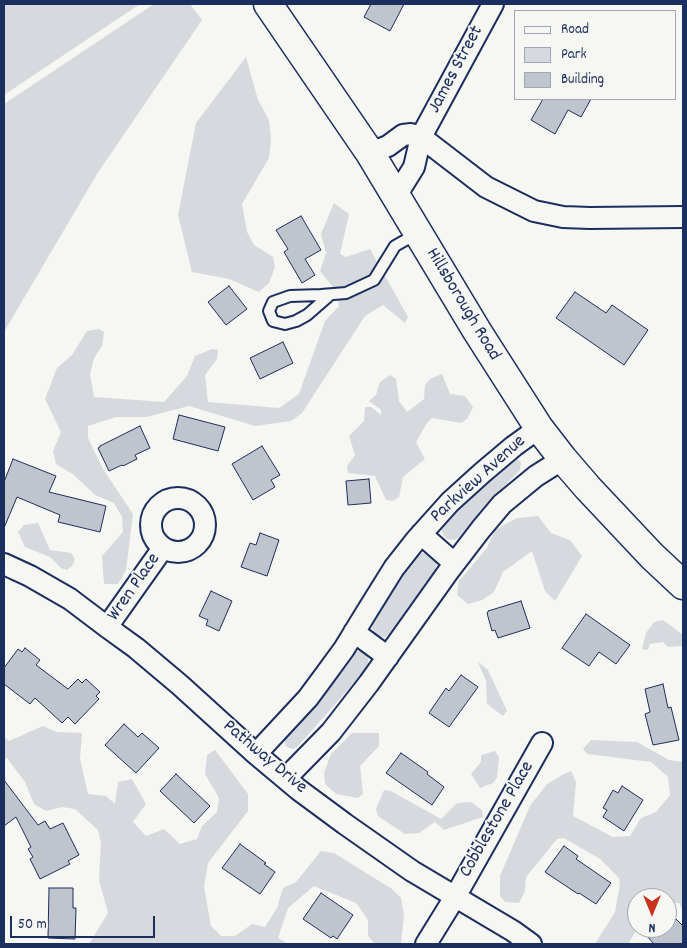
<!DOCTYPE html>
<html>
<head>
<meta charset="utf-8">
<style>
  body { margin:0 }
  #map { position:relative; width:687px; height:948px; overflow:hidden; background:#f6f6f2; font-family:Dekko,sans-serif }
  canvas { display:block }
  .frame { position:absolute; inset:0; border:5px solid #1b2f5e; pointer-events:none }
  .legend { position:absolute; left:514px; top:10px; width:162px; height:90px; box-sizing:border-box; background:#f6f6f2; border:1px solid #9ea6b7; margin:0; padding:6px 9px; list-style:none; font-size:15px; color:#1b2f5e }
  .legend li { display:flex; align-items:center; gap:10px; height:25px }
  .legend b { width:25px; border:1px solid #9ea6b7 }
  .north { position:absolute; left:627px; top:888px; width:50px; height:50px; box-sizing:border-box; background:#f6f6f2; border:1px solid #9ea6b7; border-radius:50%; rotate:180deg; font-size:14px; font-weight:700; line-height:20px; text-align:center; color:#1b2f5e }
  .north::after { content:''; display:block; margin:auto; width:18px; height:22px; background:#c8321e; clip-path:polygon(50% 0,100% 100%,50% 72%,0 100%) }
  .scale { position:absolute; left:10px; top:916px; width:145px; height:22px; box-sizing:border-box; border:2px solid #1b2f5e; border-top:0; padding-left:6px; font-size:15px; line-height:18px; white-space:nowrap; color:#1b2f5e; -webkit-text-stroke:4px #f6f6f2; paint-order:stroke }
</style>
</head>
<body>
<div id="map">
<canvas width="687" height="948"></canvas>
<div class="frame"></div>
<ul class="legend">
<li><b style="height:6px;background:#f6f6f2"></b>Road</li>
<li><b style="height:14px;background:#d6d9dd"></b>Park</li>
<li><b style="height:14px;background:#c0c4cd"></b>Building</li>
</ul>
<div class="north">N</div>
<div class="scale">50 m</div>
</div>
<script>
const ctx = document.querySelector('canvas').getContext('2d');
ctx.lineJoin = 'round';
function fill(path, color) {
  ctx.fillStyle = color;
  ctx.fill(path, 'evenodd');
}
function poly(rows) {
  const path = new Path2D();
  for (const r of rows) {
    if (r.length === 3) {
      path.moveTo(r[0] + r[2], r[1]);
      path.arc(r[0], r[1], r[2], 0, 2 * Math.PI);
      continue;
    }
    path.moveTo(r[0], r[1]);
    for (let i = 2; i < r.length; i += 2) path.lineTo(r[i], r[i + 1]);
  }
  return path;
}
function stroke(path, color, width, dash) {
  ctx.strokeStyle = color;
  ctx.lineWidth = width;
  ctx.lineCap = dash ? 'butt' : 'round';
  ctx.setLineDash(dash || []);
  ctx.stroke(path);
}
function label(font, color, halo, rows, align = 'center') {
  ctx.font = font + ' Dekko,sans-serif';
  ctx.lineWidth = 4;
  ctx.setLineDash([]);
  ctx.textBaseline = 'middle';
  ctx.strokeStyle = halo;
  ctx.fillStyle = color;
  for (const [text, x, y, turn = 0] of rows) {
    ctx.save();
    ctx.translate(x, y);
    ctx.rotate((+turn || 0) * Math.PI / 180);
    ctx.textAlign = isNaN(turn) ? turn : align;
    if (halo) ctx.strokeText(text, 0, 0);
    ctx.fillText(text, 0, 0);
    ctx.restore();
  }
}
fill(poly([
  [4,4,140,4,4,95],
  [154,4,190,4,202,20,97,174,4,332,4,104],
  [246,57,258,100,269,120,271,139,269,158,242,204,247,232,254,245,273,257,275,267,269,283,259,292,229,279,192,272,178,215,196,123],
  [334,203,349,214,340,254,346,257,370,249,408,317,405,323,383,305,365,316,302,413,291,421,255,426,189,406,146,417,116,417,88,426,88,438,103,469,133,514,126,570,118,584,104,584,102,556,123,532,122,517,114,503,95,495,74,475,56,464,53,451,61,432,45,399,57,368,72,355,87,331,99,329,104,332,102,346,94,358,90,374,94,397,164,402,187,376,195,356,212,349,218,350,217,359,205,375,208,402,279,408,299,394,325,321,339,306,337,292,320,271,326,253,321,234],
  [442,374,450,394,465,396,473,407,467,419,461,423,432,418,427,423,416,442,425,459,403,477,399,497,393,501,386,500,375,476,348,473,347,466,355,455,349,436,364,421,365,407,371,407,381,415,381,410,369,401,376,395,380,382,390,375,396,379,399,401,407,412,424,399,425,385,430,379],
  [515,459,520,461,521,463,520,470,483,508,459,537,454,540,447,539,443,534,441,529,444,522,481,486,512,460],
  [538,516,551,533,570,540,582,556,555,601,545,591,532,551,503,572,494,592,482,600,468,604,457,595,459,581,487,548,495,530,517,518],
  [38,523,50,550,71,553,75,559,72,566,67,570,61,568,50,557,25,547,18,532,24,525],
  [423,553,428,554,435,559,437,563,435,570,389,634,385,637,380,637,373,632,372,625,372,621,401,575,414,557],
  [663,620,683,635,683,647,681,646,668,647,663,642,650,644,648,650,642,649,646,633,654,622],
  [360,651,363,652,368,658,368,664,362,674,297,747,293,749,289,748,285,745,285,736,353,653,355,652],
  [478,662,488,670,507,711,503,716,487,704,486,681],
  [43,726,56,732,82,733,80,759,88,794,106,796,115,804,118,782,132,779,146,804,133,822,146,836,164,829,180,844,197,839,202,826,217,812,219,798,205,774,207,755,215,750,248,794,248,811,208,863,204,887,211,926,221,936,235,936,252,924,265,927,277,908,283,888,296,882,321,851,334,853,392,889,401,898,404,915,401,943,400,944,375,944,368,936,368,920,356,903,314,886,288,908,278,938,288,944,89,944,108,913,99,880,101,843,98,830,75,809,62,807,46,811,34,804,25,782,7,758,4,759,4,737,9,741],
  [352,733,379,733,379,746,360,766,363,794,358,798,336,794,325,784,324,773,331,754],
  [591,740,637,742,669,760,683,762,683,911,679,903,667,903,667,898,637,898,637,928,638,928,628,944,595,944,615,912,620,884,619,878,600,859,564,838,557,839,526,877,525,891,519,903,505,902,500,896,500,876,530,806,547,784,564,774,571,771,576,782,573,816,613,837,630,836,641,818,656,812,670,795,668,777,651,762,587,754,583,749],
  [495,751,499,757,497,778,493,783,480,788,471,774,481,762,481,755],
  [384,790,391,791,441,819,457,803,471,802,482,810,483,817,444,830,435,822,419,833,405,834,378,816,376,809]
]), '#d6d9dd');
const building = poly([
  [371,4,404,4,390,31,364,17,371,4],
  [543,99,591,99,581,117,568,110,555,134,531,120,543,99],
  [301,216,321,250,305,259,315,275,302,283,284,252,288,249,276,230,301,216],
  [229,286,247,309,226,325,208,302,229,286],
  [575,292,606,313,612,305,648,330,624,365,556,318,575,292],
  [283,342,293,363,260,379,250,358,283,342],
  [179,415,225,427,218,451,173,439,179,415],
  [140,426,150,448,135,455,137,459,123,466,122,465,109,471,98,448,100,447,100,446,140,426],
  [262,446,280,475,271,480,275,487,253,500,232,464,262,446],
  [13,459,56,476,49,492,106,506,100,532,58,522,60,515,17,497,4,528,4,482,13,459],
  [369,479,371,503,348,505,346,481,369,479],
  [260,533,279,540,267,576,241,567,250,543,256,545,260,533],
  [211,591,232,601,219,631,206,625,208,620,199,616,211,591],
  [521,601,530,628,498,638,495,630,492,631,487,613,488,612,488,611,521,601],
  [586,614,630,645,616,664,599,652,589,666,562,648,586,614],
  [25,648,40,660,36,665,68,689,78,679,82,683,86,679,100,692,96,696,99,699,75,724,68,717,62,723,35,698,30,704,4,684,4,668,18,649,22,652,25,648],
  [461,675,478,687,449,727,429,713,446,688,449,691,461,675],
  [663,684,668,708,671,707,679,740,653,745,645,714,650,712,645,689,663,684],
  [124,724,138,737,142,733,159,748,136,773,105,745,124,724],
  [401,753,428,772,427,774,444,787,432,805,386,773,401,753],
  [176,774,210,806,194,823,160,791,176,774],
  [4,780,38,825,45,821,50,829,63,823,79,855,68,861,70,864,40,879,30,859,33,857,28,849,31,847,16,817,4,826,4,780],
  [622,786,643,800,624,831,603,817,607,810,603,808,613,790,618,793,622,786],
  [240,844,266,863,264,864,275,872,260,894,222,868,240,844],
  [564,846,578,856,576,859,611,883,596,904,579,893,578,894,545,872,564,846],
  [49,888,73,888,73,908,76,908,75,939,48,938,49,888],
  [321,893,353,915,337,939,333,936,331,938,303,919,321,893],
  [667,910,683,926,683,944,654,944,647,936,655,928,667,928,667,910]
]);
fill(building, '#c0c4cd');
stroke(building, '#1b2f5e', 1);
const service = poly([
  [330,295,307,315,296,321,285,324,273,321,269,311,273,302,290,296,321,295,346,293,374,280,395,246,418,233]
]);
const minor = poly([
  [370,153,388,146,403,135,411,134,421,137,486,187,534,211,563,217,590,218,683,217],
  [396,196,414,167,421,137,493,4],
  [178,525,27],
  [421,534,454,563],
  [4,564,30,576,70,599,107,627,136,648,180,685,256,754,299,790,345,824,412,871,513,931,531,944],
  [107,627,163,548],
  [354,632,388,657],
  [256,754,308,698,325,675,344,649,366,613,394,568,416,540,450,502,482,473,514,446,539,428],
  [286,778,331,732,369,683,448,572,481,529,502,504,536,476,563,459],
  [426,944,455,897,542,743]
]);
const secondary = poly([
  [268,4,370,153,477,331,539,428,563,459,588,488,652,556,683,585]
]);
stroke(service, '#1b2f5e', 14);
stroke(minor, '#1b2f5e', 24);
stroke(secondary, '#1b2f5e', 31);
stroke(service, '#f6f6f2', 10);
stroke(minor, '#f6f6f2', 20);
stroke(secondary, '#f6f6f2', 28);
label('19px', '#1b2f5e', '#f6f6f2', [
  ["James Street",457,70,-62],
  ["Hillsborough Road",462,305,59],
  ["Parkview Avenue",479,480,-42],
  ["Wren Place",135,588,-55],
  ["Pathway Drive",264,758,40],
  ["Cobblestone Place",498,820,-60]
]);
</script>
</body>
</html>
